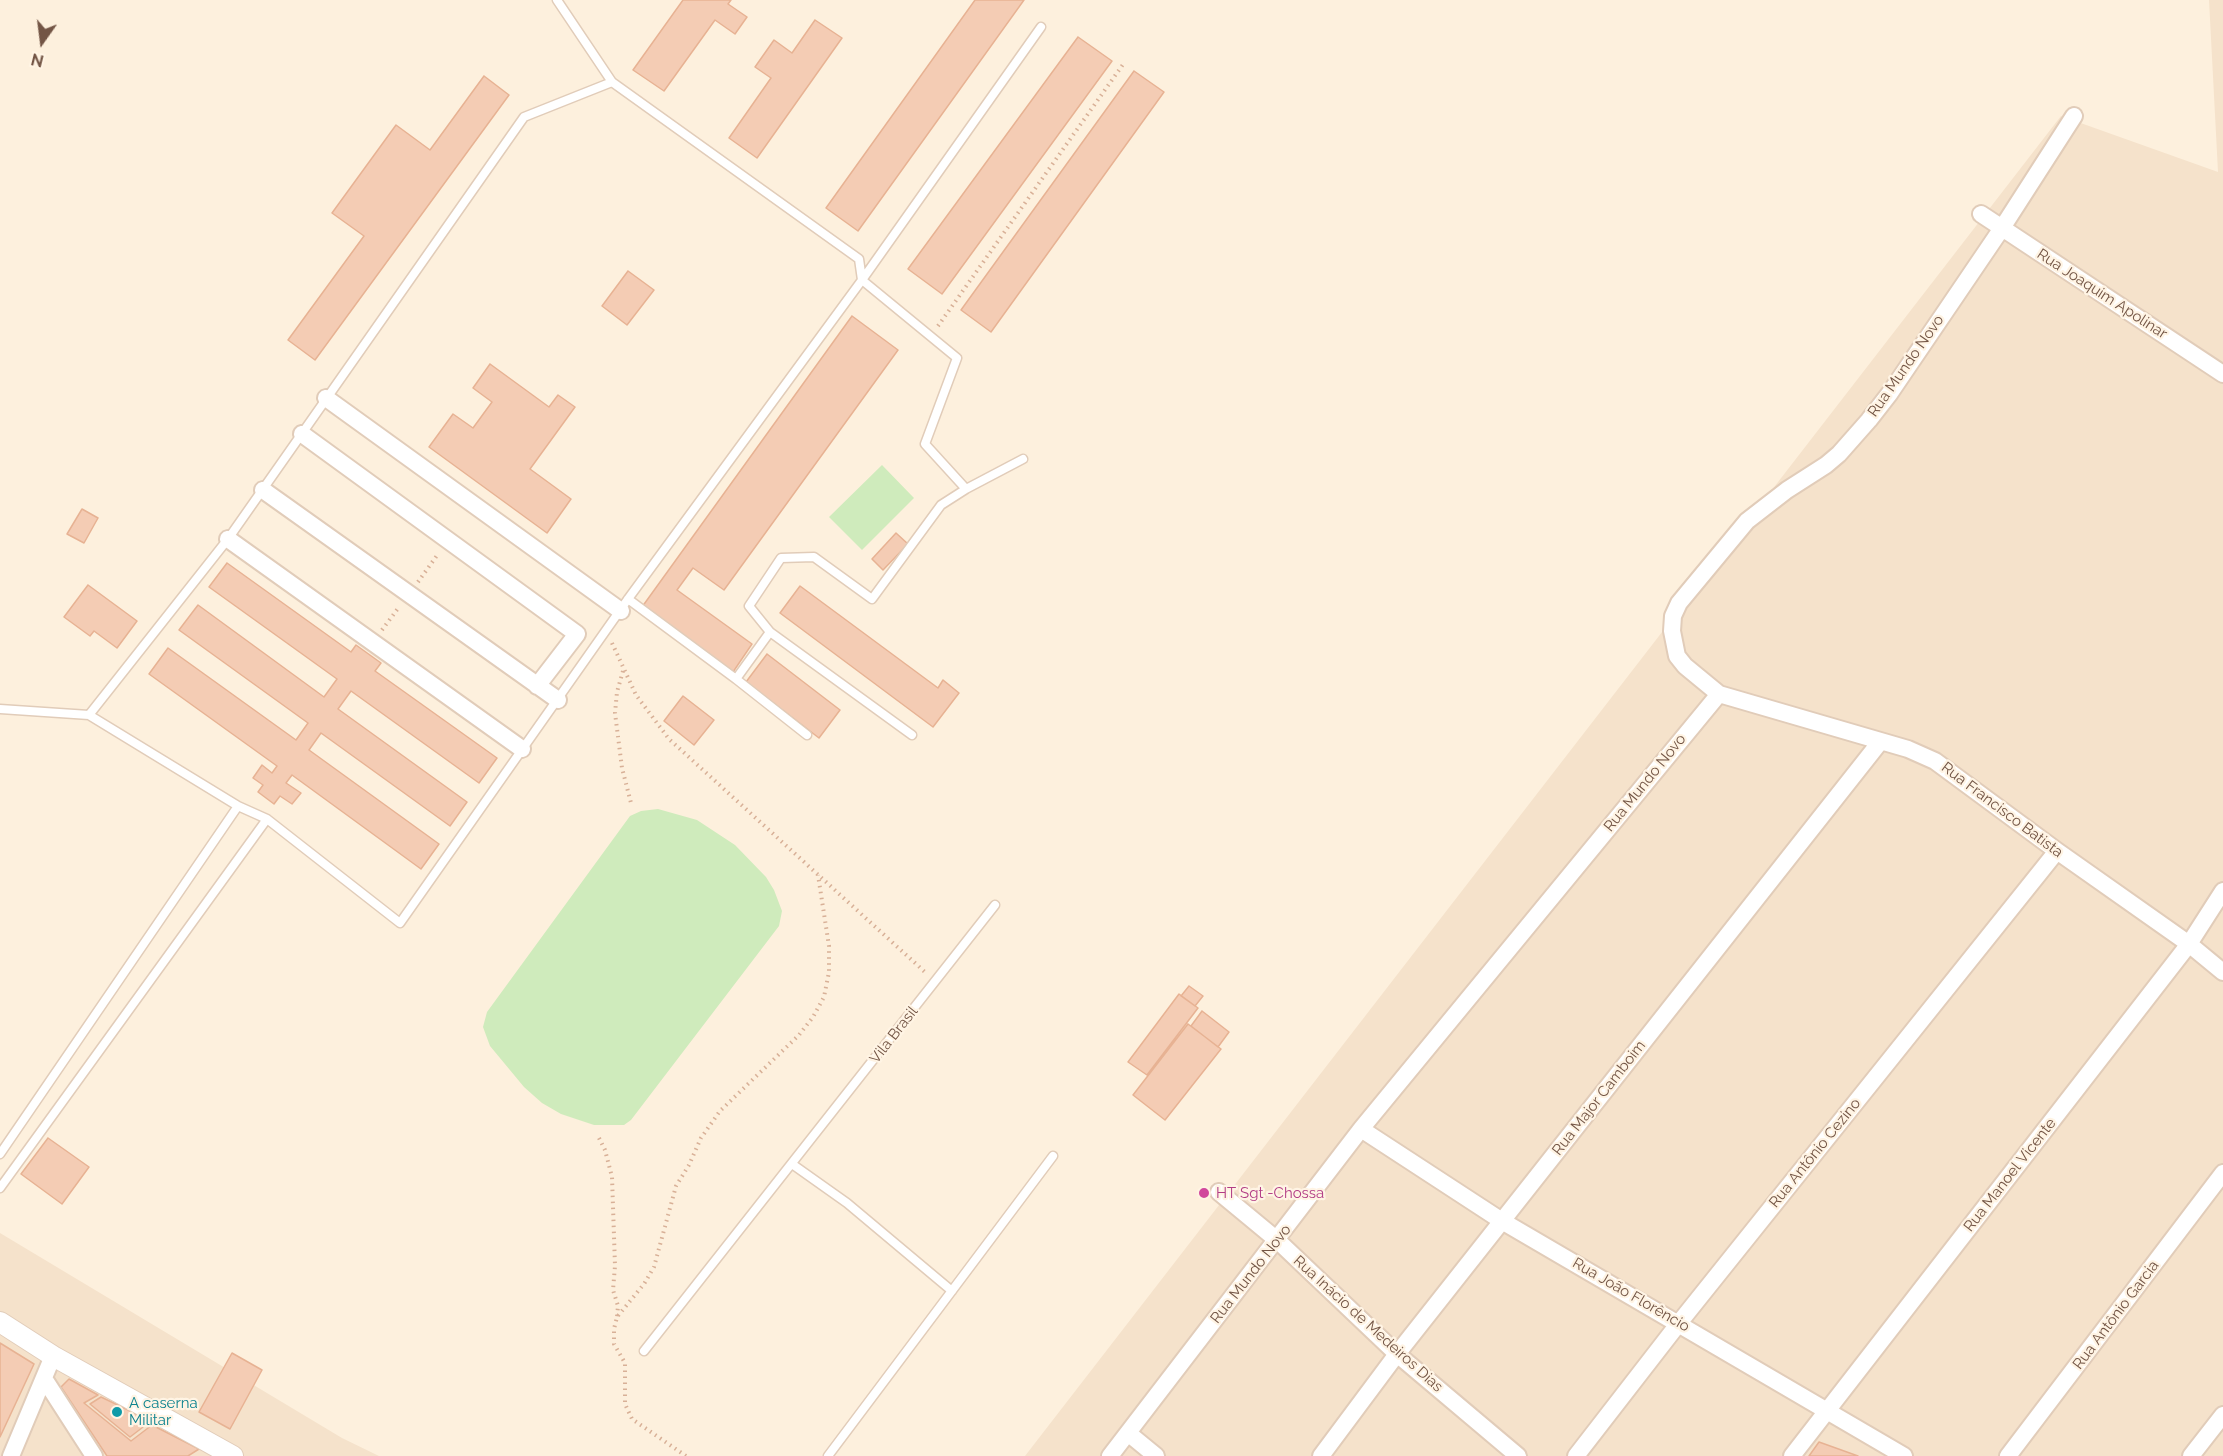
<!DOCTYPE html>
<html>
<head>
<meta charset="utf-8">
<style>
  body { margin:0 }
  #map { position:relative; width:2223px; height:1456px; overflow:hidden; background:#fdf0dd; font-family:Raleway,sans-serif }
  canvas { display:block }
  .north { position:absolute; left:12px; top:12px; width:60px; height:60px; -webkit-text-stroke:4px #fff4e4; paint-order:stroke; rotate:194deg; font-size:16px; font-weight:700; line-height:24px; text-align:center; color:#735545 }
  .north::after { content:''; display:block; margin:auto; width:21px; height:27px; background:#735545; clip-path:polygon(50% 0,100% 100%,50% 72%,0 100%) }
</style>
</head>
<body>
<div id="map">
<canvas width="2223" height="1456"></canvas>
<div class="north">N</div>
</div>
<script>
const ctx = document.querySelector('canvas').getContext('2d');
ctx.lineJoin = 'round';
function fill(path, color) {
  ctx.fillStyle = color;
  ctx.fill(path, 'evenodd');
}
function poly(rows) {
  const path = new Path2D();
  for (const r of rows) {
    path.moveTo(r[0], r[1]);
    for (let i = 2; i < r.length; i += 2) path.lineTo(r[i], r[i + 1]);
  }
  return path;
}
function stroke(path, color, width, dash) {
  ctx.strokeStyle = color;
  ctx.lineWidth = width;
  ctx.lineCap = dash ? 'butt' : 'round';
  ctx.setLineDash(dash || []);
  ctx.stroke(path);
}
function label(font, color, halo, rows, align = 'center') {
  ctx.font = font + ' Raleway,sans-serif';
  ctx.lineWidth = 4.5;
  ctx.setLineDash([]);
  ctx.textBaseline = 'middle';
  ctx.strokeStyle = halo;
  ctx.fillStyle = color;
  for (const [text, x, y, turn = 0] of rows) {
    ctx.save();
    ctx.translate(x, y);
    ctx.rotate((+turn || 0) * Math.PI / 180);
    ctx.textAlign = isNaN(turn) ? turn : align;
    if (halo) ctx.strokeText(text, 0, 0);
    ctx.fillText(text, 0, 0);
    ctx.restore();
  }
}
fill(poly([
  [2209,0,2223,0,2223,1456,1025,1456,2061,116,2218,172],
  [0,1233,342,1438,379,1456,0,1456]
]), '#f5e2cb');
fill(poly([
  [882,465,914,498,862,550,829,517],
  [658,809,697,820,735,845,766,877,774,890,782,911,779,926,631,1120,624,1125,594,1125,561,1114,542,1103,524,1087,490,1046,483,1027,487,1012,630,816,641,811]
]), '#cfebbc');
const building = poly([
  [683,0,731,0,728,4,747,17,735,34,715,20,664,91,633,70,683,0],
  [975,0,1024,0,858,231,826,208,975,0],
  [815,20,842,38,757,158,729,138,771,78,755,67,774,40,792,53,815,20],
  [1078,37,1112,61,942,294,908,269,1078,37],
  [1134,71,1164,92,991,332,961,310,1134,71],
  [484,76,509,95,315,360,288,340,364,236,332,213,396,125,430,150,484,76],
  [628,271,654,290,627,325,602,306,628,271],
  [852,316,898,350,724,590,693,568,677,590,752,644,733,672,642,607,852,316],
  [490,364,549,407,558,395,575,407,530,469,571,499,547,533,429,447,453,414,473,428,492,402,473,388,490,364],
  [82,509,98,518,84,543,67,534,82,509],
  [896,533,908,544,883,570,872,559,896,533],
  [227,563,351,652,356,645,381,663,375,671,497,758,479,783,351,691,338,709,467,802,450,826,321,733,309,750,439,844,421,869,292,775,286,783,301,793,292,804,280,796,274,804,258,792,263,785,253,778,262,765,272,773,277,766,149,674,168,648,296,740,308,723,179,630,198,605,324,697,337,679,209,587,227,563],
  [88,585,137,621,117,648,94,631,90,636,64,617,88,585],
  [800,586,938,688,943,680,959,693,933,727,780,613,800,586],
  [767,654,840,710,819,738,746,682,767,654],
  [683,696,714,720,694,745,664,721,683,696],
  [1189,986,1203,996,1195,1006,1181,996,1189,986],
  [1179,994,1198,1008,1147,1075,1128,1062,1179,994],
  [1202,1011,1229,1032,1218,1047,1191,1026,1202,1011],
  [1188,1024,1221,1049,1165,1120,1133,1095,1188,1024],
  [48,1138,89,1167,62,1204,21,1174,48,1138],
  [0,1343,34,1364,0,1437,0,1343],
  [232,1353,262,1370,230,1429,199,1412,232,1353],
  [69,1379,98,1395,84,1403,131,1441,152,1425,199,1449,188,1456,107,1456,61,1387,69,1379],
  [101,1397,151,1421,130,1437,90,1404,101,1397],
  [1819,1442,1858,1456,1809,1456,1819,1442]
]);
fill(building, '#f4ccb4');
stroke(building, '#e7b293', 1.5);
const service = poly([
  [557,0,612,82],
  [612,82,859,259,862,280,628,599,400,923,267,819,238,806,89,715,228,539,524,117,612,82],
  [966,489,1023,459],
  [628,599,736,679,807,735],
  [736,679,770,632],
  [0,709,89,715],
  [912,735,770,632,749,606,781,558,814,557,872,599,941,505,966,489,925,444,957,358,862,280,1041,27],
  [0,1154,238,806],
  [792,1164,847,1203,952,1291],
  [0,1188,267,819],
  [644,1351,995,905],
  [828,1456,1053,1156]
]);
const minor = poly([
  [1981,214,2223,374],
  [326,398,621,611],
  [302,434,577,634,537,686],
  [263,490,558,700],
  [228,539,522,749],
  [1719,694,1908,749,1935,761,2057,851,2189,944,2223,972],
  [1361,1129,1502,1221,1904,1456],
  [1219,1192,1277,1240,1397,1354,1518,1456],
  [45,1380,94,1456],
  [1128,1433,1156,1456],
  [11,1456,53,1356],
  [1110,1456,1361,1129,1719,694,1685,666,1677,656,1672,631,1673,616,1679,603,1747,521,1787,490,1826,465,1839,454,1869,420,1890,393,2002,228,2074,116],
  [1321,1456,1397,1354,1880,742],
  [1576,1456,1679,1323,2057,851],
  [1792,1456,2189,944,2223,891],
  [2008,1456,2223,1173],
  [2191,1456,2223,1415]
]);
const tertiary = poly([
  [0,1322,53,1356,233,1456]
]);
stroke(service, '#e1ccb9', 11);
stroke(minor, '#e1ccb9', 20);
stroke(tertiary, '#e1ccb9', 22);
stroke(poly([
  [938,326,1124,63],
  [418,582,438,554],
  [382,630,399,607],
  [612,643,636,695,669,739,926,973],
  [623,671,617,692,615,713,622,768,631,803],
  [599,1138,605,1150,612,1177,615,1266,613,1290,618,1306,617,1317],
  [686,1456,632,1419,625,1404,625,1363,614,1344,614,1329,617,1317,644,1284,654,1267,676,1186,689,1165,701,1138,720,1111,799,1035,813,1017,824,997,829,972,829,946,818,875]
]), '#d8b097', 4, [1.5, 4.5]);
stroke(service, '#fff', 8);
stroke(minor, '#fff', 16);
stroke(tertiary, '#fff', 20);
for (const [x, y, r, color] of [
  [1204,1193,6,"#d1479c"],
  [117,1412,6,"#0f9aa8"]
]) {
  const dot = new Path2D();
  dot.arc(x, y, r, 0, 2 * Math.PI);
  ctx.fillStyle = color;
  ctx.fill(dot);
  stroke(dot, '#fff4e4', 2);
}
label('15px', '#735545', '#fff4e4', [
  ["Rua Joaquim Apolinar",2102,294,33],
  ["Rua Mundo Novo",1906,366,-55],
  ["Rua Mundo Novo",1645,783,-51],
  ["Rua Francisco Batista",2002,810,37],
  ["Vila Brasil",894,1035,-52],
  ["Rua Major Camboim",1599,1098,-52],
  ["Rua Antônio Cezino",1815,1153,-51],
  ["Rua Manoel Vicente",2010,1175,-52],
  ["Rua Mundo Novo",1251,1274,-52],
  ["Rua João Florêncio",1631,1295,30],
  ["Rua Antônio Garcia",2116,1315,-53],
  ["Rua Inácio de Medeiros Dias",1368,1324,42]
]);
label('15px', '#b23c85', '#fff4e4', [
  ["HT Sgt -Chossa",1216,1193]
], 'left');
label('15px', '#0d838f', '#fff4e4', [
  ["A caserna",129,1403],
  ["Militar",129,1420]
], 'left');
</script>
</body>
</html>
